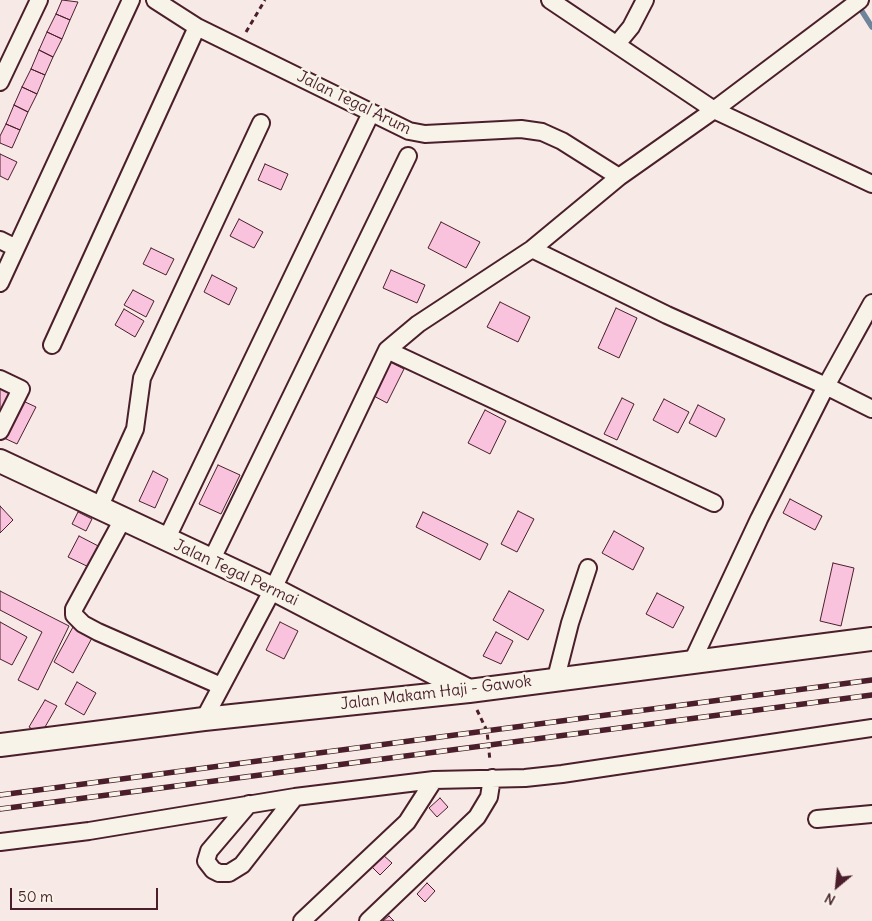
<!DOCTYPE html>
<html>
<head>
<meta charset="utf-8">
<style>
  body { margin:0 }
  #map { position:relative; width:872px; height:921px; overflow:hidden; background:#f7e9e6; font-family:Delius,sans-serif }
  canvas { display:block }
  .north { position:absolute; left:812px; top:861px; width:50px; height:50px; -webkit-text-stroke:4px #f7f3e8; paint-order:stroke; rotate:208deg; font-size:14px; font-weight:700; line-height:20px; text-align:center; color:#4a1f2b }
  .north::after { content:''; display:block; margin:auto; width:18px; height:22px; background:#4a1f2b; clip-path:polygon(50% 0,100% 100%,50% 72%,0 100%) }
  .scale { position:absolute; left:10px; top:888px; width:148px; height:22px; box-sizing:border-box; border:2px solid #4a1f2b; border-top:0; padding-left:6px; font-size:15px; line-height:18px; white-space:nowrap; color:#4a1f2b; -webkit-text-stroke:4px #f7f3e8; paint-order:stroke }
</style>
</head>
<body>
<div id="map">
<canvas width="872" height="921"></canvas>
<div class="north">N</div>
<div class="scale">50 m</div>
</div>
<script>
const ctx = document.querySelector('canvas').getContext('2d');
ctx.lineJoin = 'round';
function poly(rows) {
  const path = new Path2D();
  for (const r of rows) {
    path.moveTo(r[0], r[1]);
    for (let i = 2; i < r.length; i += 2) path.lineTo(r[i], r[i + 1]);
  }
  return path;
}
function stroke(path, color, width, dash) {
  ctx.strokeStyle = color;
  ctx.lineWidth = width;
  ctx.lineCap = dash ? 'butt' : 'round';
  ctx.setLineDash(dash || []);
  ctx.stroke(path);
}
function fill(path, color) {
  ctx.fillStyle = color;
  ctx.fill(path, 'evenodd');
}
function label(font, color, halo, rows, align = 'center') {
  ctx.font = font + ' Delius,sans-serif';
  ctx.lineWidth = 5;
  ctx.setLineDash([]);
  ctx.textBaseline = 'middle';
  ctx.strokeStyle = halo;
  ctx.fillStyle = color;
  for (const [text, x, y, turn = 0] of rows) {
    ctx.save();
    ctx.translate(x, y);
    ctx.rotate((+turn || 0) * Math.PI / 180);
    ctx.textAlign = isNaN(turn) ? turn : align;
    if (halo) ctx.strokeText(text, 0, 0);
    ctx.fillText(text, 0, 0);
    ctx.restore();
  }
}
stroke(poly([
  [858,5,872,27]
]), '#6d849b', 5.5);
const building = poly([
  [62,0,78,2,70,20,56,14,62,0],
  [56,14,70,20,62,39,47,32,56,14],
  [47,32,62,39,53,57,39,50,47,32],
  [39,50,53,57,45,75,31,69,39,50],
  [31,69,45,75,37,94,22,87,31,69],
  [22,87,37,94,28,112,14,105,22,87],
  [14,105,28,112,20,130,6,124,14,105],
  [6,124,20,130,12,148,0,143,0,136,6,124],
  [0,154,17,162,8,180,0,176,0,154],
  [265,164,288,174,281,190,258,180,265,164],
  [239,219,263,232,254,248,230,236,239,219],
  [441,222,480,242,466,268,428,248,441,222],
  [151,248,174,259,166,275,143,264,151,248],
  [391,270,425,285,417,303,383,288,391,270],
  [212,275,237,288,229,305,204,292,212,275],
  [133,290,154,301,146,317,124,305,133,290],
  [500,302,530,317,518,342,487,327,500,302],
  [616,308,637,318,619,358,598,348,616,308],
  [124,309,144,321,135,337,115,325,124,309],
  [388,361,404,369,387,403,372,395,388,361],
  [0,387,12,394,3,411,0,409,0,387],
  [622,398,634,404,617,440,604,434,622,398],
  [664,399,689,412,678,433,653,420,664,399],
  [23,401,36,407,17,444,4,438,23,401],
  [698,405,725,419,716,437,689,423,698,405],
  [485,410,506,421,490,454,468,443,485,410],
  [218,465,240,475,221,514,199,504,218,465],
  [153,471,168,479,155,508,139,501,153,471],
  [790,499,822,516,815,530,783,513,790,499],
  [0,506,13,520,0,533,0,506],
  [518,511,534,519,517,552,501,544,518,511],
  [78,512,92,519,86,531,72,524,78,512],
  [423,512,488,544,480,560,416,527,423,512],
  [614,531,644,548,633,570,602,553,614,531],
  [79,536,104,549,93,569,68,557,79,536],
  [833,563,854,568,841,626,820,621,833,563],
  [0,591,69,626,38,690,18,680,42,632,0,610,0,591],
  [509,591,544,610,528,640,493,620,509,591],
  [657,593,684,607,673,628,646,614,657,593],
  [0,622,27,637,12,665,0,659,0,622],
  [280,622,298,631,284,659,266,650,280,622],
  [73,627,92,638,73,673,54,662,73,627],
  [496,632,513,641,501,664,483,656,496,632],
  [77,682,96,693,84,715,65,704,77,682],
  [45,700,57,706,41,734,29,727,45,700],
  [440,798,448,807,437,817,429,808,440,798],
  [382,854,392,863,380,875,371,866,382,854],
  [427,883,435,891,425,902,417,894,427,883],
  [389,916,394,921,383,921,389,916]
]);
fill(building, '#f9c3dd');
stroke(building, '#4a1f2b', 1);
const street = poly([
  [155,0,197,27,409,131,425,134,521,129,542,132,562,141,619,177],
  [550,0,714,110,872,184],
  [617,44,631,27,645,0],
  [0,82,39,0],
  [0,240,16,248],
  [532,249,667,315,826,386,872,409],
  [0,283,131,0],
  [52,345,197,27],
  [387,350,714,503],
  [0,379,21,389,0,431],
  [99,508,135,429,142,378,261,123],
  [123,519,74,609,74,615,83,624,98,632,221,686],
  [166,540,371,113],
  [211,561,408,156],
  [692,662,759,519,826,386,872,303],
  [556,678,570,623,588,568],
  [204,719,273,589,387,350,418,324,532,249,619,177,714,110,860,0],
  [249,804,209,851,206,861,213,870,219,873,229,873,242,865,295,797],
  [817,819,872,814],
  [0,842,89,831,295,797,434,780,525,778,562,774,872,728],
  [302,921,407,822,434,780],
  [368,921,477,817,489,797,492,778]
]);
const secondary = poly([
  [0,461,273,589,469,691],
  [0,745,204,719,469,691,872,639]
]);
stroke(street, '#4a1f2b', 20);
stroke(secondary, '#4a1f2b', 26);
stroke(poly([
  [246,32,265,0],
  [477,710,487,731,490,761]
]), '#4a1f2b', 3, [5, 4]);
stroke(street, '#f7f3e8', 16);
stroke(secondary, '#f7f3e8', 22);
const rail = poly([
  [0,795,872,680],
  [0,809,872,695]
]);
stroke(rail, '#4a1f2b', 5.5);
stroke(rail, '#f7f3e8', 4, [11]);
label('16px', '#4a1f2b', '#f7f3e8', [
  ["Jalan Tegal Arum",354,103,26],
  ["Jalan Tegal Permai",236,573,25],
  ["Jalan Makam Haji - Gawok",436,693,-7]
]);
</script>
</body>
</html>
